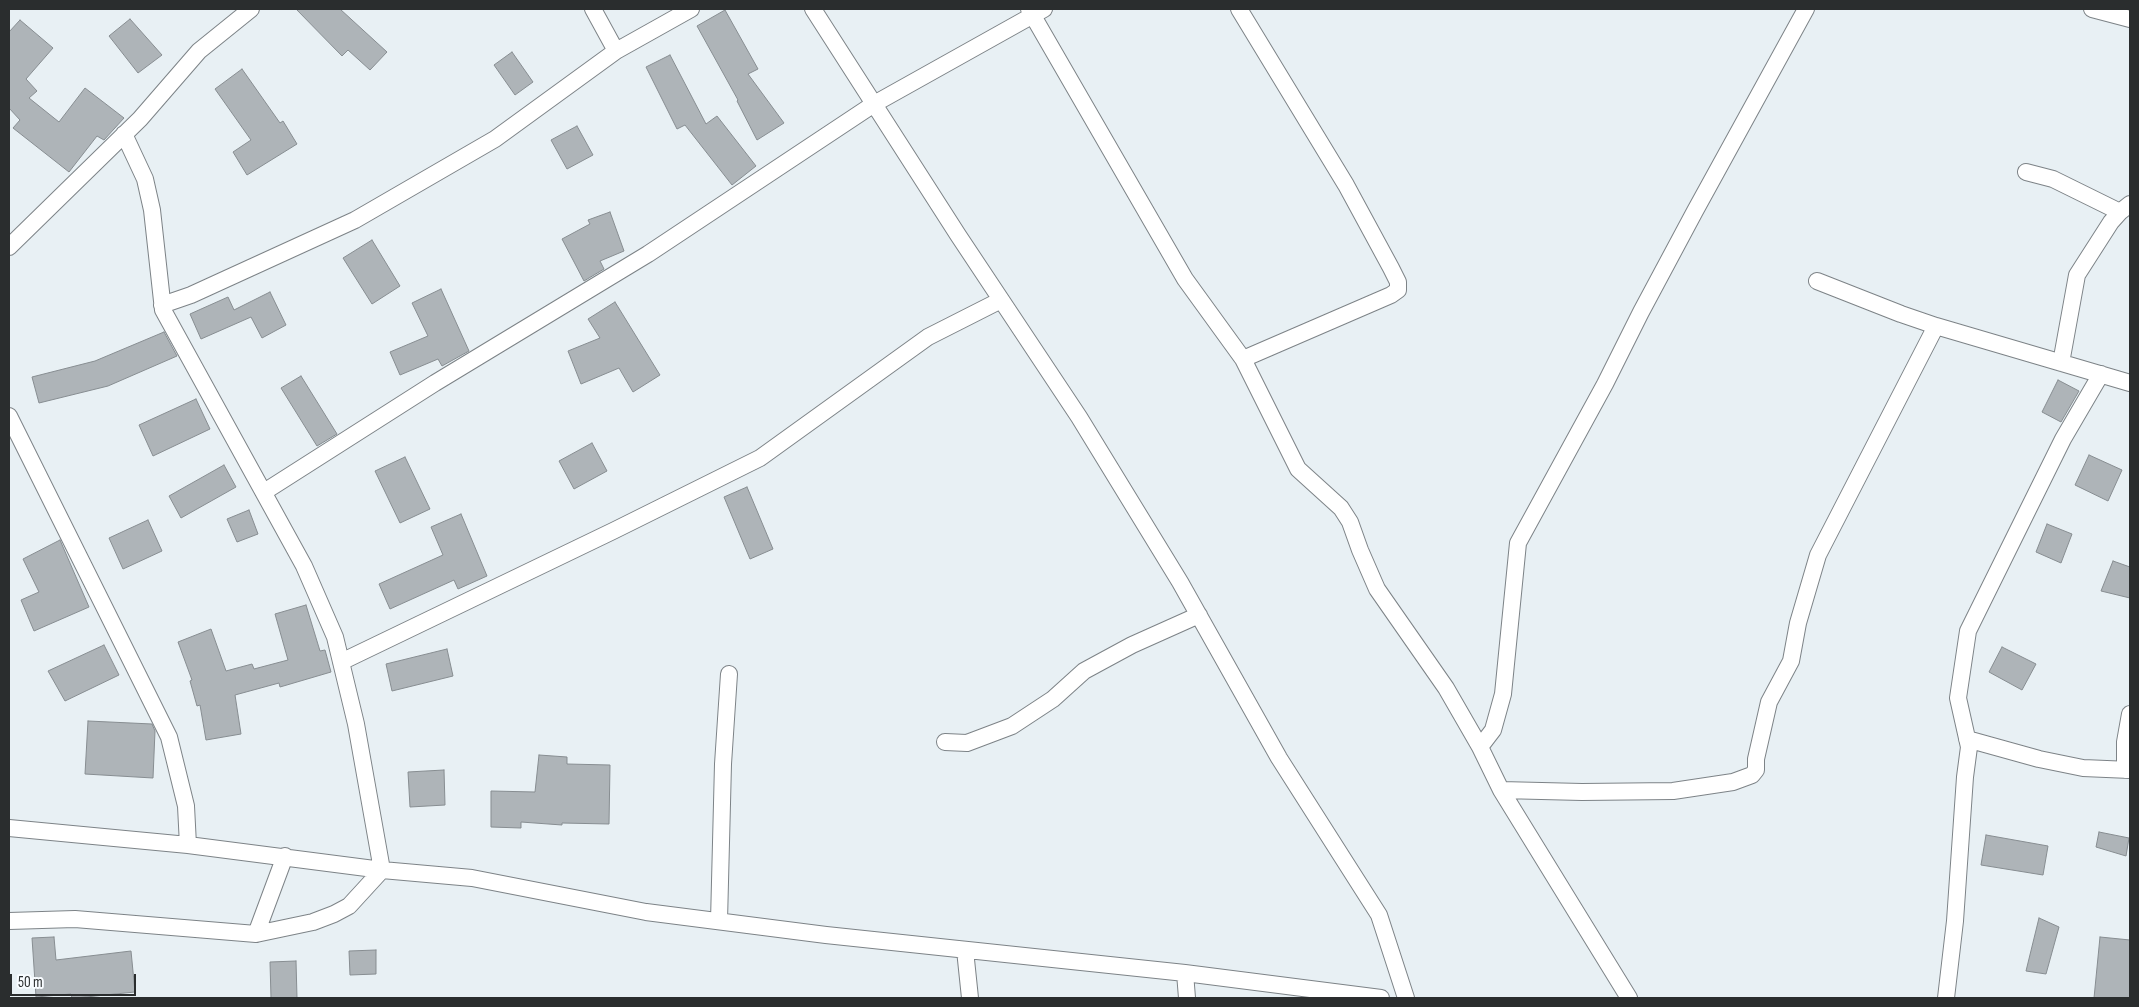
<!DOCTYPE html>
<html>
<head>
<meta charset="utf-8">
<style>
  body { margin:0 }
  #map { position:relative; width:2139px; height:1007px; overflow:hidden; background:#e8f0f4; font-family:"Sofia Sans Condensed",sans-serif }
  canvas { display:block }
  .frame { position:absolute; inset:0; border:10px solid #2a2d2e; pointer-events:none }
  .scale { position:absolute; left:10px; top:974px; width:126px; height:22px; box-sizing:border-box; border:2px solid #2a2d2e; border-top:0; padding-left:6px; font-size:15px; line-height:18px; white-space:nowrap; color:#2a2d2e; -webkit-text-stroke:4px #f8fcff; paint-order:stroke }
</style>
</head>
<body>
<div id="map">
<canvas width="2139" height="1007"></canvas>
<div class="frame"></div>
<div class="scale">50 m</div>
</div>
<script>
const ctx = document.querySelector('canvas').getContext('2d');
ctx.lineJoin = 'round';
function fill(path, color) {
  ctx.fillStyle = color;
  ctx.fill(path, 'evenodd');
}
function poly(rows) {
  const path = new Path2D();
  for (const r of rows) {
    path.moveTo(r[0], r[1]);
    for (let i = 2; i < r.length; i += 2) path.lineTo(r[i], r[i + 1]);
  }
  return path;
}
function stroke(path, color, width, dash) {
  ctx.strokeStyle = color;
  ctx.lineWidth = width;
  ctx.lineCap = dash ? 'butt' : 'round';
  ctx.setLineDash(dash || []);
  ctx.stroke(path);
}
const building = poly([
  [296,9,340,9,387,52,370,70,348,50,342,56,296,9],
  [725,10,758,69,748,74,784,123,757,140,737,101,738,100,697,26,725,10],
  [130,19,162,55,138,73,109,36,130,19],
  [20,20,53,48,26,79,37,91,29,98,59,122,85,88,124,118,104,140,97,136,69,172,13,128,20,120,9,108,9,32,20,20],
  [512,52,533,82,515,95,494,65,512,52],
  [670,55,706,124,717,116,756,166,732,185,685,125,677,129,646,67,670,55],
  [242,69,280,123,283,121,297,144,247,175,233,152,251,140,215,89,242,69],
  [577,126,593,155,567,169,551,140,577,126],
  [610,212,624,251,600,261,604,269,584,281,562,239,590,224,588,220,610,212],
  [372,240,400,286,372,304,343,258,372,240],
  [441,289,469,351,442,366,438,359,400,375,390,352,428,336,412,303,441,289],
  [270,292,286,325,262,338,251,317,201,339,190,314,228,297,234,310,270,292],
  [615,302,660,375,633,392,619,368,581,384,568,351,600,338,588,319,615,302],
  [164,332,177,356,108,386,39,403,32,377,95,361,164,332],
  [301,376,337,434,317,446,281,388,301,376],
  [2058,380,2079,391,2061,422,2042,412,2058,380],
  [196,399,210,429,153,456,139,425,196,399],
  [592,443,607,471,574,489,559,461,592,443],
  [2089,455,2122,470,2108,501,2075,485,2089,455],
  [405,457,430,509,400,523,375,471,405,457],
  [224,465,236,487,181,518,169,496,224,465],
  [747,487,773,549,750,559,724,497,747,487],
  [249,510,258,534,237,542,227,519,249,510],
  [461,514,487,576,458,589,454,580,390,609,379,584,443,555,431,527,461,514],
  [148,520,162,551,123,569,109,538,148,520],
  [2047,524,2072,534,2061,563,2036,552,2047,524],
  [60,540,89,607,34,631,21,600,39,592,23,559,60,540],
  [2113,561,2130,567,2130,598,2101,591,2113,561],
  [306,605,320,651,325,650,331,672,280,687,279,683,235,695,241,734,206,740,200,705,197,706,190,681,192,680,178,642,211,629,226,671,252,664,254,669,288,660,275,614,306,605],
  [104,645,119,675,65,701,48,671,104,645],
  [2002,647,2036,664,2022,690,1989,672,2002,647],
  [447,649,453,676,392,691,386,664,447,649],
  [88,721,152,724,155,731,153,778,85,774,88,721],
  [539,755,567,757,567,764,610,765,609,824,562,823,562,825,521,822,521,828,491,827,491,791,535,792,539,755],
  [444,770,445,805,410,807,408,772,444,770],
  [2099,832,2129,838,2126,856,2096,847,2099,832],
  [1986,835,2048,846,2043,875,1981,865,1986,835],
  [2039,918,2059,927,2046,974,2026,971,2039,918],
  [54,937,56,960,131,951,135,992,76,998,72,998,71,994,36,997,32,938,54,937],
  [2100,937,2130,940,2130,998,2094,998,2100,937],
  [376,950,376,974,350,975,349,951,376,950],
  [296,961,297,998,271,998,270,962,296,961]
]);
fill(building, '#aeb4b8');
stroke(building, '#878d91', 1);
const minor = poly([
  [593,9,616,51],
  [813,9,958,235,1079,417,1180,582,1279,758,1379,915,1406,998],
  [1029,9,1185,279,1243,359,1298,469,1341,508,1350,522,1360,550,1377,589,1446,688,1480,747,1501,790,1629,998],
  [1239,9,1346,185,1391,268,1398,282,1398,290,1391,295,1243,359],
  [2092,9,2130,19],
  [2026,172,2053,179,2120,212],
  [9,247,140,119,199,51,251,9],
  [1817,281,1901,314,1936,326,2130,383],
  [162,305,191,295,355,220,495,139,616,51,691,9],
  [2061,363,2077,275,2111,222,2120,212,2130,204],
  [9,416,169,737,186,806,188,845],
  [264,492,435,383,648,254,874,104,1044,9],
  [341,662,613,531,760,458,928,337,1001,300],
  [1967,739,2039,759,2083,768,2130,770],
  [945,742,967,743,1012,726,1053,699,1084,671,1132,645,1199,615],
  [1480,747,1493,730,1503,694,1518,543,1605,384,1641,312,1695,211,1806,9],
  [2125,770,2125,742,2130,714],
  [1501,790,1582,792,1673,791,1733,782,1752,775,1756,770,1756,759,1769,702,1791,661,1798,623,1818,555,1936,326],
  [9,828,188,845,382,870,472,878,646,912,826,935,1185,973,1381,998],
  [9,921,75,919,256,934,313,922,334,914,349,906,382,870,356,724,335,637,304,566,163,310,152,210,145,179,124,134],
  [719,921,723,764,729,674],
  [256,934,285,856],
  [965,950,970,998],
  [1185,973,1187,998],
  [1946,998,1955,921,1965,777,1969,747,1958,698,1968,631,2063,439,2101,374]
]);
stroke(minor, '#7d8387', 18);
stroke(minor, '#fff', 16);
</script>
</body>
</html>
